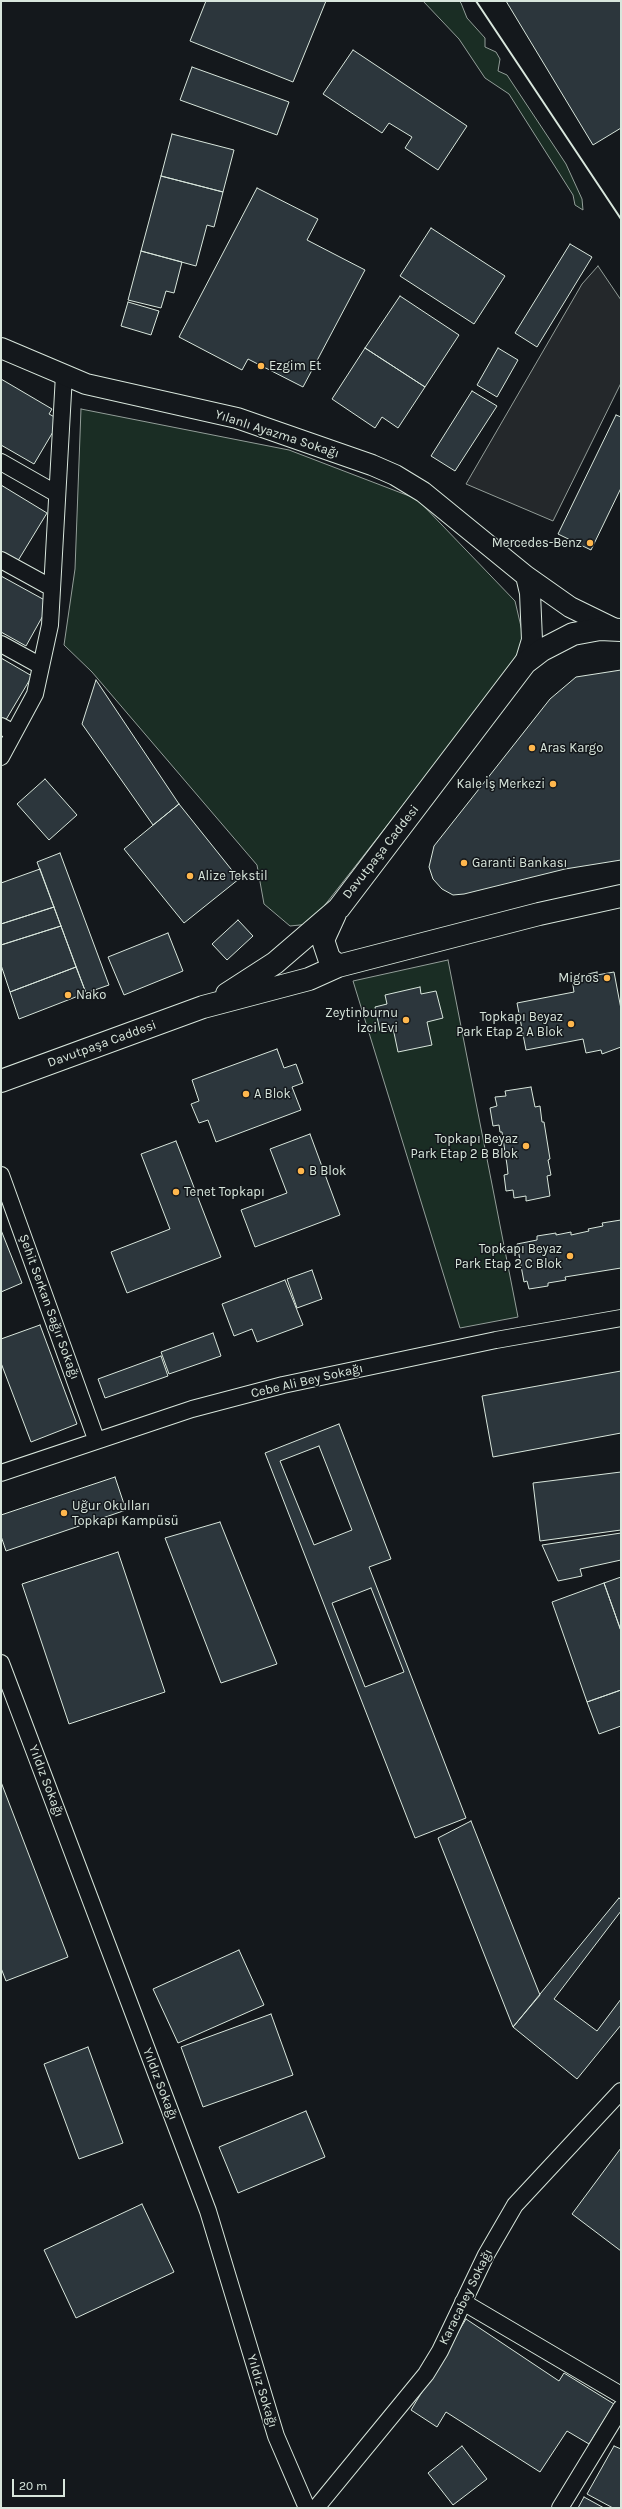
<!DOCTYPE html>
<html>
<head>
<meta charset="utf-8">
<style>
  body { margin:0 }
  #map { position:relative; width:622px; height:2509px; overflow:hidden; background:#14181c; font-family:Karla,sans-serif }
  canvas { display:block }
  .frame { position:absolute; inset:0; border:2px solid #d8e6dc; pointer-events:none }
  .scale { position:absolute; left:12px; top:2479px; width:53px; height:18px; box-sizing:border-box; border:2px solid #d8e6dc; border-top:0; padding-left:5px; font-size:12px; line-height:14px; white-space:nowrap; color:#d8e6dc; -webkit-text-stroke:3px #14181c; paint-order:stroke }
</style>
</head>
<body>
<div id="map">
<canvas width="622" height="2509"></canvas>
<div class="frame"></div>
<div class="scale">20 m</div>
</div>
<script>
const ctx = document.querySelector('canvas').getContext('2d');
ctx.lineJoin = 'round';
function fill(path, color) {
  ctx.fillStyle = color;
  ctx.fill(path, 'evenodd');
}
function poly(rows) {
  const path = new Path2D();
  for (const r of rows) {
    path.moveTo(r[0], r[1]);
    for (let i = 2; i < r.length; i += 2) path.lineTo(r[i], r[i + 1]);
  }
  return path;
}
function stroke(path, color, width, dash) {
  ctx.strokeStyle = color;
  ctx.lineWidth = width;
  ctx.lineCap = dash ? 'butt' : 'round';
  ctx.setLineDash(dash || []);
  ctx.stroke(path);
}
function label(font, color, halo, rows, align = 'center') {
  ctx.font = font + ' Karla,sans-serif';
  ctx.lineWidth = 3;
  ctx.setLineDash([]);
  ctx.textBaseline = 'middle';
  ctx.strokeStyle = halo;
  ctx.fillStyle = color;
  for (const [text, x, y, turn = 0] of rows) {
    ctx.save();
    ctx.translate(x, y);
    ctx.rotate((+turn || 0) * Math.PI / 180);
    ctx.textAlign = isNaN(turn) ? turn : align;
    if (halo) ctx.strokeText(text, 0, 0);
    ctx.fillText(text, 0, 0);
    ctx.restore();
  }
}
const green = poly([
  [423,1,459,1,461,3,467,18,485,38,485,47,496,52,500,59,498,71,507,75,566,164,582,199,583,210,575,205,573,195,509,94,485,78,459,39,423,1],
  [81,409,289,450,417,499,515,601,526,648,310,924,290,926,264,904,257,865,92,672,64,645,75,569,81,409],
  [448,960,518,1317,460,1328,353,981,448,960]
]);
fill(green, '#1a2d24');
stroke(green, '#939e99', 1);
const parking = poly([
  [598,266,621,300,621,383,553,521,466,484,582,284,598,266]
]);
fill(parking, '#24282b');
stroke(parking, '#939e99', 1);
const building = poly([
  [206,1,326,1,293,82,190,41,206,1],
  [506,1,621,1,621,128,593,145,506,1],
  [353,50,467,126,438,170,405,148,412,137,389,123,382,133,323,94,353,50],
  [192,67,289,102,277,135,180,100,192,67],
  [172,134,234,150,223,192,161,176,172,134],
  [161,176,223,192,214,227,207,225,196,266,141,251,161,176],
  [257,188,318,219,307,240,365,270,303,387,248,359,242,370,179,337,257,188],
  [431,228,505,276,474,324,400,276,431,228],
  [570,244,592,257,537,347,515,333,570,244],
  [141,251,182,262,174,293,166,291,161,308,128,300,141,251],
  [400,296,459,335,425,387,365,348,400,296],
  [128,302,159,311,151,335,121,326,128,302],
  [365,348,425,387,398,428,382,417,375,428,332,399,365,348],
  [498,348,518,360,497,397,477,385,498,348],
  [1,379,52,409,49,414,60,420,34,464,1,445,1,379],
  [472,391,497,406,455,471,431,456,472,391],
  [616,415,621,417,621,488,591,550,558,534,616,415],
  [1,485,47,513,16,564,1,555,1,485],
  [1,576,50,603,26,646,1,632,1,576],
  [1,658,32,676,4,723,1,721,1,658],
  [621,670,621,860,565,869,464,894,453,895,442,889,433,879,429,867,434,846,550,699,576,677,621,670],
  [96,680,179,804,153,825,82,724,96,680],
  [45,779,77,815,49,840,17,804,45,779],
  [179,804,239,879,184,923,124,849,179,804],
  [60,853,109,985,86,993,37,862,60,853],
  [40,869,54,907,1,924,1,883,40,869],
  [54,907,61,926,1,945,1,924,54,907],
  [238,920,253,936,227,960,212,944,238,920],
  [61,926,76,967,10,992,1,965,1,945,61,926],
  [168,933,183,971,124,995,108,957,168,933],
  [76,967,86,993,19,1019,10,992,76,967],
  [597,972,597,975,614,972,621,1009,621,1047,602,1054,601,1050,586,1053,583,1039,526,1050,517,1003,574,992,572,979,589,976,588,974,597,972],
  [420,987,421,994,436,991,443,1018,427,1022,432,1045,398,1052,393,1028,380,1031,375,1007,387,1004,385,995,420,987],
  [277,1049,284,1068,296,1064,303,1083,292,1087,301,1110,216,1142,208,1120,199,1123,191,1104,199,1101,192,1080,277,1049],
  [531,1087,535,1107,540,1106,542,1122,544,1122,550,1159,548,1160,551,1175,547,1176,550,1196,526,1201,526,1196,514,1198,513,1190,506,1191,504,1175,508,1174,507,1165,502,1132,500,1132,499,1125,493,1126,490,1108,497,1106,495,1097,506,1096,505,1091,531,1087],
  [310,1134,340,1215,255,1247,241,1210,287,1193,270,1149,310,1134],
  [176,1141,221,1257,127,1293,111,1252,170,1229,141,1154,176,1141],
  [621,1220,621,1268,565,1277,566,1280,548,1283,548,1286,529,1289,527,1281,524,1282,517,1244,537,1240,537,1236,556,1233,556,1235,571,1232,571,1235,589,1231,588,1229,603,1226,602,1223,621,1220],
  [1,1230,22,1283,1,1292,1,1230],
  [312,1270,322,1299,297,1308,287,1279,312,1270],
  [285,1280,303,1325,257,1342,252,1329,234,1336,222,1304,285,1280],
  [40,1325,77,1424,31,1442,1,1363,1,1339,40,1325],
  [213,1333,221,1356,169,1374,161,1352,213,1333],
  [161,1356,168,1376,105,1398,98,1379,161,1356],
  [621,1371,621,1433,493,1457,482,1396,621,1371],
  [339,1424,391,1559,369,1567,466,1818,415,1838,265,1453,339,1424],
  [319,1446,352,1530,314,1545,280,1461,319,1446],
  [621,1472,621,1530,540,1541,533,1483,621,1472],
  [115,1477,126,1510,6,1551,1,1536,1,1515,115,1477],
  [220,1522,277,1664,221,1683,165,1538,220,1522],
  [621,1533,621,1560,580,1569,582,1576,558,1581,542,1545,621,1533],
  [118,1552,165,1692,69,1724,22,1584,118,1552],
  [621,1577,621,1631,604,1583,621,1577],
  [604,1583,621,1631,621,1690,587,1702,552,1602,604,1583],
  [371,1588,404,1672,365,1687,332,1603,371,1588],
  [621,1690,621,1726,599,1734,587,1702,621,1690],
  [1,1782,68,1957,6,1981,1,1968,1,1782],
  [471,1821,540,1995,513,2027,438,1838,471,1821],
  [619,1898,621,1900,621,2025,577,2079,513,2027,619,1898],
  [621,1911,621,1999,597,2031,554,1999,621,1911],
  [239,1950,264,2005,178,2043,153,1989,239,1950],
  [271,2014,293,2075,203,2107,181,2047,271,2014],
  [88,2047,123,2143,79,2159,44,2064,88,2047],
  [306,2111,325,2157,238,2193,219,2147,306,2111],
  [621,2148,621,2251,572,2214,621,2148],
  [142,2204,174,2272,76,2318,44,2250,142,2204],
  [466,2319,559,2381,564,2373,614,2404,589,2444,567,2431,540,2472,446,2412,437,2427,411,2410,466,2319],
  [462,2446,487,2479,453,2505,428,2473,462,2446],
  [614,2446,621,2449,621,2508,613,2508,587,2494,614,2446],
  [584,2497,604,2508,578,2508,584,2497]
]);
fill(building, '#2c363c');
stroke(building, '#d8e6dc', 1);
const minor = poly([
  [1,462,57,494],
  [1,560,52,588],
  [1,644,41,666],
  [1,726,14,733],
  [1,757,35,694,50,625,64,375],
  [1,1175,96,1439],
  [1,1473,192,1409,283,1385,496,1340,621,1318],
  [1,1663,208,2211,276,2436,307,2508],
  [463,2302,621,2395],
  [316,2508,426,2374,440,2351,486,2255,515,2205,621,2091],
  [560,2508,621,2408]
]);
const tertiary = poly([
  [1,348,86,384,237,418,372,465,395,475,423,492,526,576,570,607,613,628],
  [525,663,532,640,530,593,526,576]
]);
const primary = poly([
  [335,914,324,938,324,943,329,958,338,966],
  [227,994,275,963,339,908,525,663,542,650,573,634,600,629,621,630],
  [1,1081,203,1007,309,979,338,966,539,914,621,896]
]);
stroke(minor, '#d8e6dc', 18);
stroke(tertiary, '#d8e6dc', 22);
stroke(primary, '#d8e6dc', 24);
stroke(minor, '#14181c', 16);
stroke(tertiary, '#14181c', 20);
stroke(primary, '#14181c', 22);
stroke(poly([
  [476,1,621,219]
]), '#d8e6dc', 2);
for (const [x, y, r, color] of [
  [261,366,4,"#ffb74d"],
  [590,543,4,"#ffb74d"],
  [532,748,4,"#ffb74d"],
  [553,784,4,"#ffb74d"],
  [464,863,4,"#ffb74d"],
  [190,876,4,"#ffb74d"],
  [607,978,4,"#ffb74d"],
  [68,995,4,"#ffb74d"],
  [406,1020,4,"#ffb74d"],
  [571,1024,4,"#ffb74d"],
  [246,1094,4,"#ffb74d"],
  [526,1146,4,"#ffb74d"],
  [301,1171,4,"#ffb74d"],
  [176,1192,4,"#ffb74d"],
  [570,1256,4,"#ffb74d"],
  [64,1513,4,"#ffb74d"]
]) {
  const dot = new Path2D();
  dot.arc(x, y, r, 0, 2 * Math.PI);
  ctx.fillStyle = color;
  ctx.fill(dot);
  stroke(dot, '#14181c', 1.5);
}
label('13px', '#d8e6dc', '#14181c', [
  ["Ezgim Et",269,366],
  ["Mercedes-Benz",582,543,"right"],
  ["Aras Kargo",540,748],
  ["Kale İş Merkezi",545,784,"right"],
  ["Garanti Bankası",472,863],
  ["Alize Tekstil",198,876],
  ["Migros",599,978,"right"],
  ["Nako",76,995],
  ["Zeytinburnu",398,1013,"right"],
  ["İzci Evi",398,1028,"right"],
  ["Topkapı Beyaz",563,1017,"right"],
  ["Park Etap 2 A Blok",563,1032,"right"],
  ["A Blok",254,1094],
  ["Topkapı Beyaz",518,1139,"right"],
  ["Park Etap 2 B Blok",518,1154,"right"],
  ["B Blok",309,1171],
  ["Tenet Topkapı",184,1192],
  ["Topkapı Beyaz",562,1249,"right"],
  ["Park Etap 2 C Blok",562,1264,"right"],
  ["Uğur Okulları",72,1506],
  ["Topkapı Kampüsü",72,1521]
], 'left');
label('13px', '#d8e6dc', '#14181c', [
  ["Yılanlı Ayazma Sokağı",277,434,18],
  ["Davutpaşa Caddesi",381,852,-52],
  ["Davutpaşa Caddesi",102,1044,-20],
  ["Şehit Serkan Sağır Sokağı",49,1307,70],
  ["Cebe Ali Bey Sokağı",307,1381,-13],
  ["Yıldız Sokağı",46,1781,69],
  ["Yıldız Sokağı",160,2084,69],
  ["Karacabey Sokağı",466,2297,-64],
  ["Yıldız Sokağı",262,2391,73]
]);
</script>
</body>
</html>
